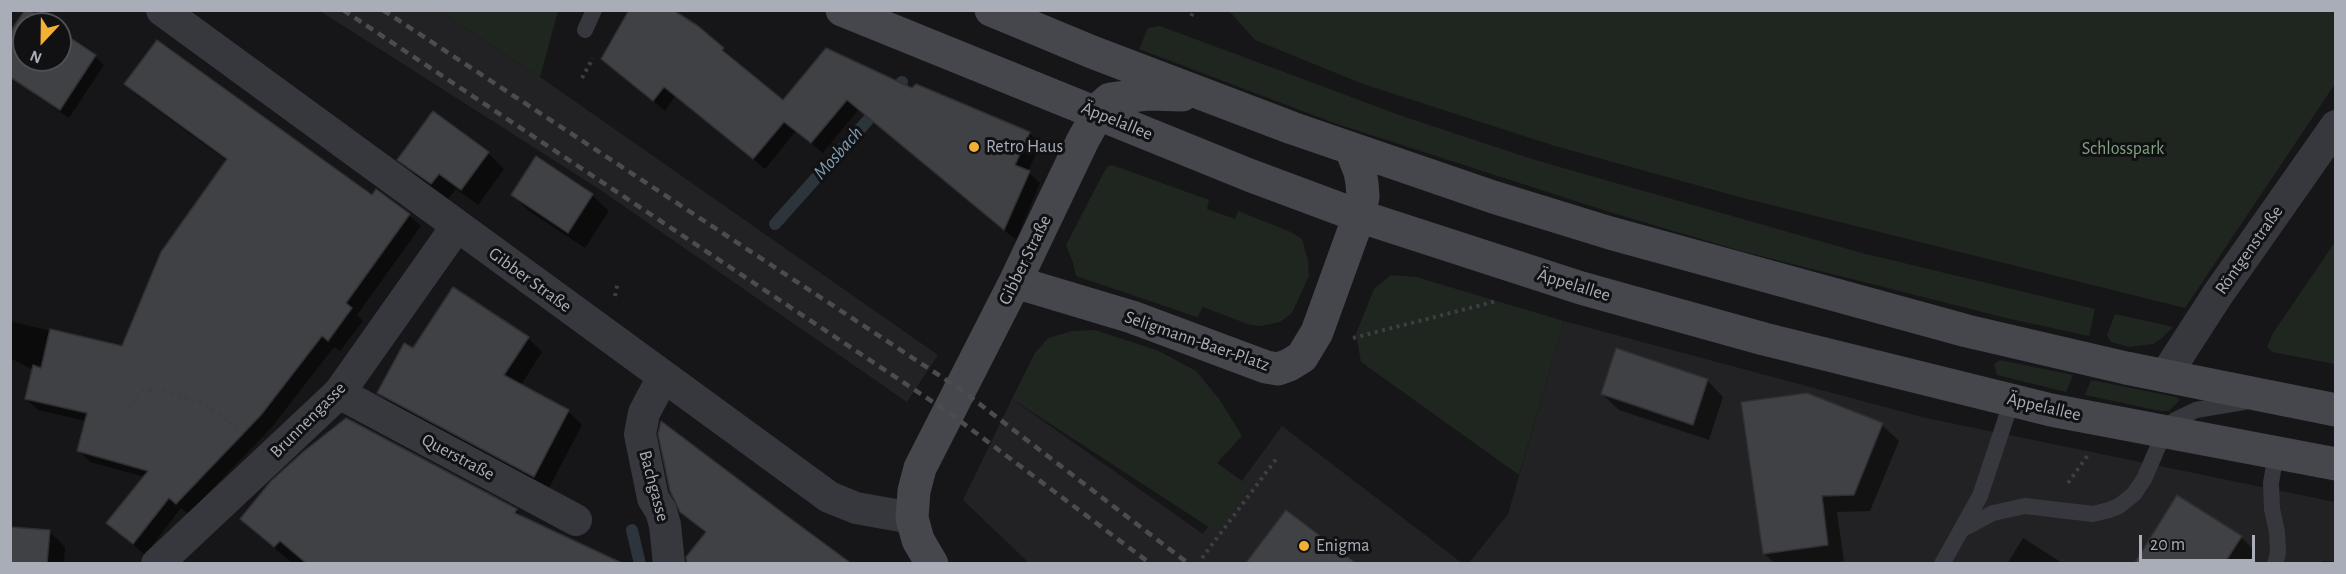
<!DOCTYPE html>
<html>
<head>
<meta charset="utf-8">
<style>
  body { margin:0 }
  #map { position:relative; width:2346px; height:574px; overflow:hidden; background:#161618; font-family:"Alegreya Sans",sans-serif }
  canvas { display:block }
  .frame { position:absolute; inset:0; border:12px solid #a8adb8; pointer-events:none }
  .north { position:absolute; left:12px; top:12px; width:60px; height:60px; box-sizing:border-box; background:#111113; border:2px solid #4d4f55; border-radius:50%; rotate:202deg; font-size:16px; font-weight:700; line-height:24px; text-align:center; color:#a8adb8 }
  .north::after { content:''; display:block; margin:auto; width:21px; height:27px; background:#f2b134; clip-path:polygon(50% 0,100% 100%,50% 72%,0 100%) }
  .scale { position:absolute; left:2139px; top:535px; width:116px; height:27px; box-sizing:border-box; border:3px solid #a8adb8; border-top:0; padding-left:8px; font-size:18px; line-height:21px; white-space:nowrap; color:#a8adb8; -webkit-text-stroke:4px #111113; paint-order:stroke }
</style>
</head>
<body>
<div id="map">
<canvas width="2346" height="574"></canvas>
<div class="frame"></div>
<div class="north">N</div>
<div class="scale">20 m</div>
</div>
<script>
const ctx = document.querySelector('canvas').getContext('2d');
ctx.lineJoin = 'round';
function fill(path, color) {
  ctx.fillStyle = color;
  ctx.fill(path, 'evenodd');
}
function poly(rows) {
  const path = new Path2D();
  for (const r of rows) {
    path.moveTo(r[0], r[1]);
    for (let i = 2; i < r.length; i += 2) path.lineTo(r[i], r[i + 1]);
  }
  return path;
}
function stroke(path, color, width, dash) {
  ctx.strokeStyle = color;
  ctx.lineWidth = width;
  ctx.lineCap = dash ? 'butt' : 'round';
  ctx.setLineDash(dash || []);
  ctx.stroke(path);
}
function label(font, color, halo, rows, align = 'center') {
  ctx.font = font + ' "Alegreya Sans",sans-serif';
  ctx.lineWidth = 6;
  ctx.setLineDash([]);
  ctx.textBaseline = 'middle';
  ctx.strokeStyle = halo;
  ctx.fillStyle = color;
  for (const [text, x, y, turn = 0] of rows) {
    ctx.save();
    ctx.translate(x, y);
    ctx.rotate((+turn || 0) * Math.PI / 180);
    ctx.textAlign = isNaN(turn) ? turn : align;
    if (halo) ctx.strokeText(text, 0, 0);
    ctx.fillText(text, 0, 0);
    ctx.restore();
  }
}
fill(poly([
  [320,11,439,11,540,77,938,355,907,402,599,189],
  [1564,321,1926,418,2335,502,2335,563,1468,564,1508,514],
  [1012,399,1203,534,1282,426,1462,563,1029,563,963,500]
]), '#222225');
fill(poly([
  [439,11,558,11,540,77],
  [1229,11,2335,11,2335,84,2185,308,1743,198,1555,146,1363,84,1255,40],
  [1160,26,1405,117,1535,160,1862,253,2095,309,2089,336,2006,318,1741,251,1606,211,1334,123,1139,49,1148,28],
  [1112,165,1209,200,1207,209,1235,219,1238,211,1291,232,1302,239,1308,261,1309,276,1292,313,1280,322,1261,326,1250,325,1203,307,1197,317,1076,276,1073,263,1066,245,1104,172,1108,166],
  [2335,242,2335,364,2272,352,2267,347,2273,333],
  [1391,275,1416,277,1564,321,1519,475,1361,362,1356,334,1374,289],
  [2115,314,2173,327,2162,338,2153,344,2129,347,2111,342,2107,335],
  [1095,330,1159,351,1196,371,1220,400,1242,436,1217,463,1249,486,1218,533,1012,399,1035,353,1048,338,1072,331],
  [2000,360,2073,375,2066,392,1997,375,1994,364],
  [2091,380,2176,397,2180,400,2169,411,2160,411,2085,395]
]), '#1e261f');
fill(poly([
  [27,10,48,24,24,24,24,60,60,60,60,32,95,56,104,65,69,118,10,78,10,35],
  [723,49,783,102,913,90,1029,133,1040,144,1028,172,1040,183,1016,240,858,110,823,153,796,131,765,169,675,96,665,111,603,59],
  [126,84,409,215,421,226,357,315,363,321,340,351,334,347,272,427,188,514,181,508,145,555,108,523,145,477,90,462,79,450,86,421,38,410,26,399,33,370,10,358,10,320,13,322,123,348,227,161,138,96],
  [488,153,504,169,478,205,456,189,448,199,416,176,399,159],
  [537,158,592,195,609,211,585,248,529,211,513,195],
  [528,338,542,352,521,385,568,411,582,425,548,490,393,407,379,393,414,350],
  [1707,380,1723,397,1709,440,1619,410,1602,394],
  [1807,394,1882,425,1899,441,1870,511,1837,512,1844,561,1822,564,1775,564,1764,553],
  [516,510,525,519,598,564,293,564,242,519],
  [681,511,850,564,706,534],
  [49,531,65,547,64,564,10,564],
  [2241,537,2255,551,2248,564,2136,564],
  [2023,538,2064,564,2007,564],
  [2322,561,2336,562,2336,564,2322,564]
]), '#0007');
stroke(poly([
  [775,224,902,82],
  [632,530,640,564]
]), '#2c353c', 12);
const building = poly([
  [25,10,30,10,50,24,24,24,24,60,60,60,60,31,96,55,60,110,10,77,10,32,25,10],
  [629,10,673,10,698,26,724,48,722,50,783,100,826,48,912,88,916,84,1030,132,1015,165,1030,171,1004,230,847,100,811,143,784,122,753,159,664,87,653,101,601,59,629,10],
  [157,40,372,195,376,189,410,214,346,303,352,308,328,341,322,336,261,415,176,504,169,498,133,544,106,523,148,471,77,451,87,413,25,399,33,365,41,368,50,329,122,346,161,252,227,159,124,84,157,40],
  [433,111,489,152,461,190,439,174,431,184,397,160,433,111],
  [536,156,593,194,568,233,511,195,536,156],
  [453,287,529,337,504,375,569,410,534,477,377,393,404,343,413,348,453,287],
  [1616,348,1708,379,1693,425,1601,394,1616,348],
  [1807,393,1883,423,1854,495,1822,496,1828,545,1763,554,1741,402,1807,393],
  [346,418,517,509,515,513,624,564,307,564,280,541,274,547,240,519,271,481,303,452,346,418],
  [661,421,787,516,852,564,687,564,686,557,706,532,680,512,670,491,658,434,661,421],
  [2177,495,2242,536,2224,564,2134,564,2177,495],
  [1286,510,1357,564,1245,564,1286,510],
  [10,527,50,530,47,564,10,564,10,527]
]);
fill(building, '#404145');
stroke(building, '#303034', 1.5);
stroke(poly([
  [1191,16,1195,10],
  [582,78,593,58],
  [615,296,618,282],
  [1353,338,1497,301],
  [129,409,141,390,165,390,201,403,221,415,242,434],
  [2068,483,2088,455],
  [1202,558,1277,458]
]), '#3d3f44', 4, [3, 4.5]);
stroke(poly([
  [585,30,594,10],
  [1961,530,1993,513,2025,506,2093,514,2109,510,2119,506,2134,494,2144,479,2164,433,2175,420,2196,410,2244,402],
  [1942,564,1980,496,2012,400],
  [2275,564,2278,553,2277,532,2272,509,2271,483,2276,453]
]), '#37383d', 16);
stroke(poly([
  [162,10,829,497,856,508,912,518],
  [2165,376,2218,294,2336,126],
  [663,377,644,413,640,434,653,498,661,511,665,525,669,564],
  [339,393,576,520],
  [157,564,339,393,457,226]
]), '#37383d', 32);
stroke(poly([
  [842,10,1249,175,1359,216,1581,288,1764,339,2051,410,2336,464],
  [991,10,1092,52,1292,128,1493,197,1610,233,1967,331,2126,368,2336,410],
  [1015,282,1132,317,1266,367,1278,369,1289,365,1302,357,1317,332,1359,216,1363,197,1362,183,1360,172,1351,149],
  [932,564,918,540,912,518,914,491,920,468,1015,282,1083,140,1102,106,1110,99,1148,94,1182,95]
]), '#45474d', 33);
stroke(poly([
  [343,10,948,412,1151,564],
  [383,10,960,389,1189,564]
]), '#4a4c52', 4.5, [8, 6]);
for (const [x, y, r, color] of [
  [974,147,6,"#f2b134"],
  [1304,546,6,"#f2b134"]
]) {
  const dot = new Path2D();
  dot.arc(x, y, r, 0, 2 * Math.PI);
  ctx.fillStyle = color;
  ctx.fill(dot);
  stroke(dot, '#111113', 2);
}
label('18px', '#a8adb8', '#111113', [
  ["Äppelallee",1117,121,22],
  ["Röntgenstraße",2249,250,-55],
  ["Gibber Straße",1025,260,-64],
  ["Gibber Straße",530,280,36],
  ["Äppelallee",1574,285,17],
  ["Seligmann-Baer-Platz",1197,341,19],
  ["Äppelallee",2044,407,13],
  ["Brunnengasse",308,420,-45],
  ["Querstraße",458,457,28],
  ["Bachgasse",654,486,75]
]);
label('18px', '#a8adb8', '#111113', [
  ["Retro Haus",986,147],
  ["Enigma",1316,546]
], 'left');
label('18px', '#7fa381', '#111113', [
  ["Schlosspark",2123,149]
]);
label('italic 20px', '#7f9bb3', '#111113', [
  ["Mosbach",838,153,-48]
]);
</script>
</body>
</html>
